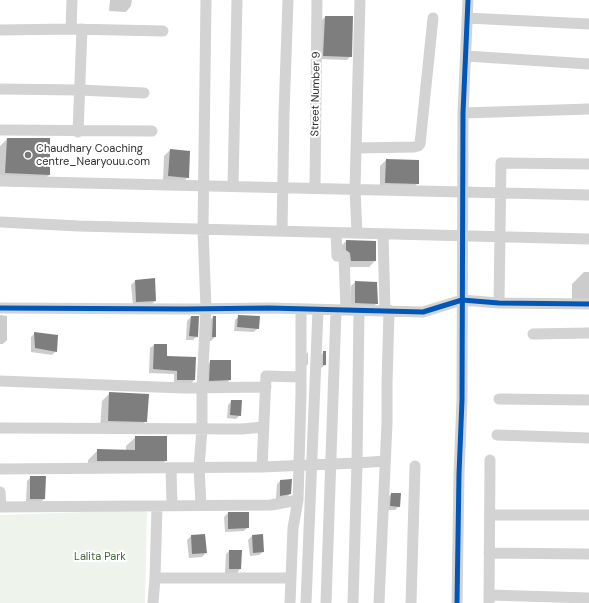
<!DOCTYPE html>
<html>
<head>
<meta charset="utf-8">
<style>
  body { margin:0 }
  canvas { display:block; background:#fff }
</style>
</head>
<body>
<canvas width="589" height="603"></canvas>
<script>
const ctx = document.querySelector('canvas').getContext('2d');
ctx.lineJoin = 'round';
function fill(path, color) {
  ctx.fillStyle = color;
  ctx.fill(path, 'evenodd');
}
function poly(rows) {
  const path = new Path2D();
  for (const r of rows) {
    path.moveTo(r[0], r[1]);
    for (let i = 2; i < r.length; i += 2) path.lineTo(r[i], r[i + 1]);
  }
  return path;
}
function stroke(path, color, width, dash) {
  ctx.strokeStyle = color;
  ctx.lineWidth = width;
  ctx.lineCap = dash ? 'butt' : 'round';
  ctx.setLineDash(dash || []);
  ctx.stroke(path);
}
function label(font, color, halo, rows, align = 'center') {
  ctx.font = font + ' "DM Sans",sans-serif';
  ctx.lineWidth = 4;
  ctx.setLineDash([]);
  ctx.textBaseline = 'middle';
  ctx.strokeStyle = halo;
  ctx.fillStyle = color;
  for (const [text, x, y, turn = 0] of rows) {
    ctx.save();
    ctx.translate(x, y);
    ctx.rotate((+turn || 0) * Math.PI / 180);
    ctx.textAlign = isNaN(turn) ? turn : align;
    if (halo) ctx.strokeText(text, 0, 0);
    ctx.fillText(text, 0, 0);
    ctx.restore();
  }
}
fill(poly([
  [147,510,145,603,0,603,0,515]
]), '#eef3ec');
fill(poly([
  [110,0,132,0,131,6,126,12,109,11],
  [325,17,351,56,347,60,320,59,321,21],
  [7,139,49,175,41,183,0,180,0,146],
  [170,150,188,177,182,183,163,182,164,156],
  [386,160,418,183,412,189,380,188,380,166],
  [346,241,375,261,369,267,345,267,340,247],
  [584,272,589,272,589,308,572,308,572,284],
  [135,281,155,301,151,305,133,305,131,285],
  [355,282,377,303,373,307,351,307,351,286],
  [0,315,7,316,7,340,3,344,0,344],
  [239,316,258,328,254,332,234,331,235,320],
  [191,317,197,336,193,340,186,340,187,321],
  [213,317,215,337,211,341,208,341,209,321],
  [35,333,56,351,52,355,31,352,31,337],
  [154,345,166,345,166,357,194,380,191,384,174,383,174,374,149,373,150,348],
  [308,352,308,364,305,367,305,355],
  [324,352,325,365,321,368,320,356],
  [211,361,230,380,226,384,206,384,207,365],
  [110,393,146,421,138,429,100,429,102,401],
  [232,401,240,415,236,419,227,418,228,405],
  [136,437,166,460,156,470,88,470,88,460,98,450,126,451,126,446],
  [31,477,44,499,40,503,26,502,27,481],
  [280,481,290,494,286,498,276,499,277,484],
  [391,494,399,506,395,510,387,510,387,498],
  [228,513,248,527,244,531,225,532,224,517],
  [191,536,206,553,202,557,189,558,187,540],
  [252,536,263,552,259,555,250,556,248,540],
  [229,551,240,569,237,573,225,573,226,554]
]), '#0003');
fill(poly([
  [325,16,353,16,352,57,323,56],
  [7,138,50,138,50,175,5,173],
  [170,149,190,151,189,178,168,176],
  [386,159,419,160,419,184,385,183],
  [346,240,376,241,376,261,351,261,350,253,346,250],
  [155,278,156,301,136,302,135,280],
  [355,281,377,282,378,304,355,303],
  [238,315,260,316,259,329,237,327],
  [191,316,199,316,198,337,189,336],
  [213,316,216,316,216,337,212,337],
  [34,332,58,335,57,352,35,348],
  [154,344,167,344,167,356,196,357,195,380,177,380,177,371,153,369],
  [323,351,326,351,326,365,323,365],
  [210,360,231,360,231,380,209,381],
  [109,392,149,394,147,422,108,421],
  [231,400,242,400,241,416,230,415],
  [135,436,167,436,167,461,97,461,97,449,135,450],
  [30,476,46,476,45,499,30,499],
  [292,479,291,494,280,496,280,480],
  [391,493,401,493,400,507,390,506],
  [228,512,249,512,249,528,228,529],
  [205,534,207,553,192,554,191,535],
  [263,534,264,552,253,553,252,535],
  [229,550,242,550,241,569,229,569]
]), '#7e7e7e');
stroke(poly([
  [467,18,589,24],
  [71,29,72,0],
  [0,30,71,29,163,31],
  [466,56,589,64],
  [0,89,80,90,144,93],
  [463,113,589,109],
  [0,130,152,131],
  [78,132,82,29],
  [356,148,414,147,418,146,420,144,433,18],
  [0,181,589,195],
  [233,186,237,0],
  [315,188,317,0],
  [0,222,79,226,589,239],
  [282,231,284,114,288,0],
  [336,233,337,256,344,256,346,310],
  [357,233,355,189,360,0],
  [383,234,385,310],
  [499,303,501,163,589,164],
  [0,308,185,309,269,308,423,312,462,300,499,303,589,304],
  [359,310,357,463,385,461],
  [533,334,589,333],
  [0,381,183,388,266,387],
  [499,399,589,400],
  [0,428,242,429,263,427],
  [497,435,589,438],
  [262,467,266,376,301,377],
  [171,468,172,505],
  [0,469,262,467,357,463,353,603],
  [0,492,1,507],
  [201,505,199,467,202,429,202,388,206,309,203,229,206,0],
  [0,507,271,505,298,500],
  [490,515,589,515],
  [489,553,589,554],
  [155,578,291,578],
  [489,595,589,598],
  [153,603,155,578,157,506],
  [290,603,293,528,298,500,299,465,301,394,301,309],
  [306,603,318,310],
  [326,603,336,310],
  [379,603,387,423,387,384,389,310],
  [411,603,415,466],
  [457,603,459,474,462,400,463,113,468,0],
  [489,603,490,460]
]), '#d3d3d3', 11);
stroke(poly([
  [0,308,185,309,269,308,423,312,462,300,499,303,589,304],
  [457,603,459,474,462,400,463,113,468,0]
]), '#0057b8', 5);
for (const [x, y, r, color] of [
  [28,155,4,"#777"]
]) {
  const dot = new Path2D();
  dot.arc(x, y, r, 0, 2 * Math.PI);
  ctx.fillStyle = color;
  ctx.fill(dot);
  stroke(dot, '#fff', 1.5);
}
label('11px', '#2e2e2e', '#fff', [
  ["Street Number 9",316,94,-89]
]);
label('11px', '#2e2e2e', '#fff', [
  ["Chaudhary Coaching",36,149],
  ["centre_Nearyouu.com",36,162]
], 'left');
label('11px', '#49673e', '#fff', [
  ["Lalita Park",100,557]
]);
</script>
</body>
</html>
